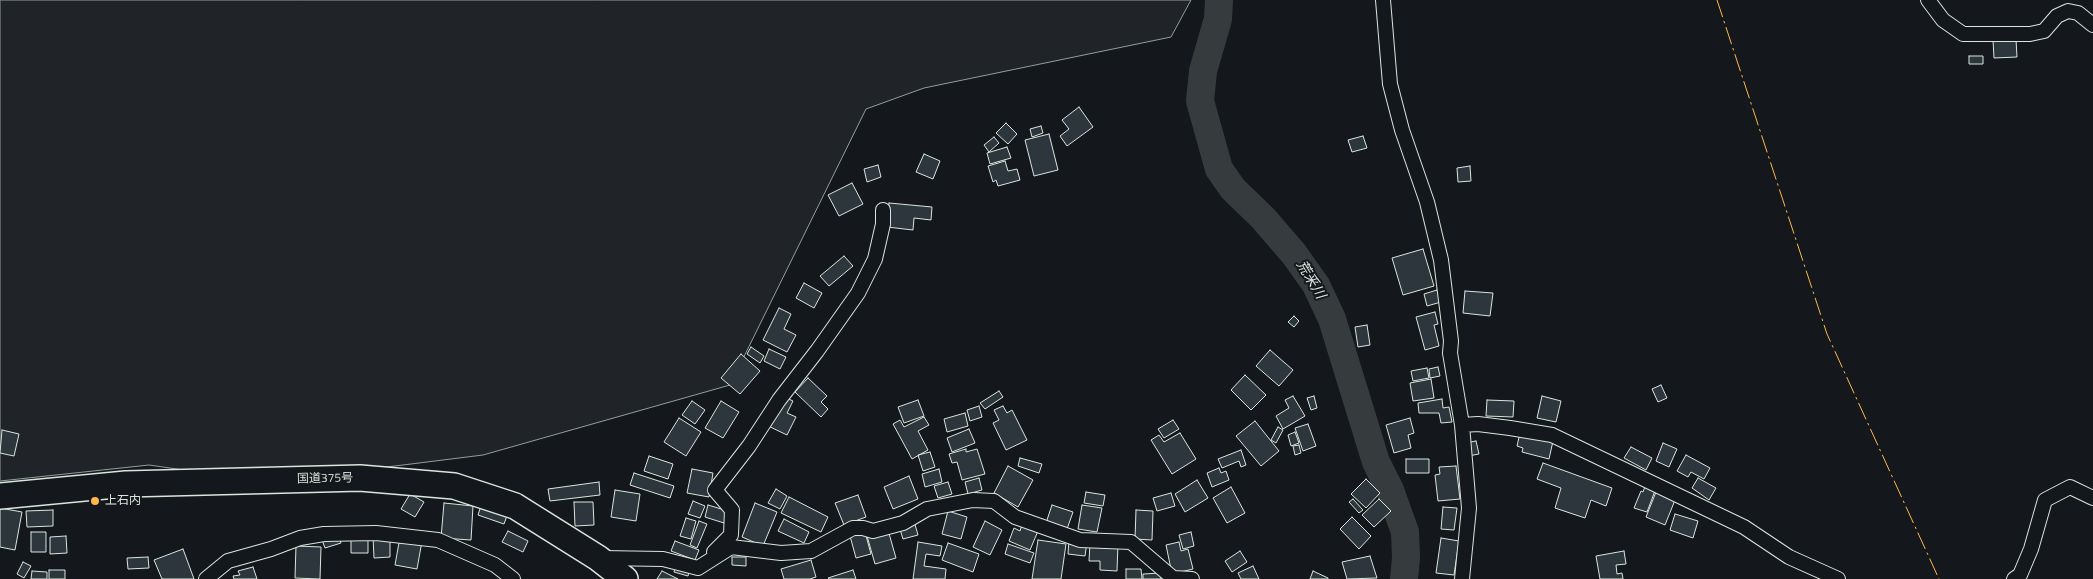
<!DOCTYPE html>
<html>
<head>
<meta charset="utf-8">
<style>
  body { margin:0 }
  canvas { display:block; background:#14181c }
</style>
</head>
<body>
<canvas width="2093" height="579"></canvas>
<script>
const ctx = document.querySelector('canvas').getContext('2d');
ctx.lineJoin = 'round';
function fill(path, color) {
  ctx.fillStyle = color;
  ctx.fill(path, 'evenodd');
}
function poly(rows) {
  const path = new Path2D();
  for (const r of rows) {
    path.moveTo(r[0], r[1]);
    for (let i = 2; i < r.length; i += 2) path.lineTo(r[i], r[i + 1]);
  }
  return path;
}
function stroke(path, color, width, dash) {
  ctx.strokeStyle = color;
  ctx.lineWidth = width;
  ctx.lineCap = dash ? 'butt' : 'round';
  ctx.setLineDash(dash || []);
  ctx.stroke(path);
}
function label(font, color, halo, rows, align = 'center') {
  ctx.font = font + ' "Titillium Web","Noto Sans JP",sans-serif';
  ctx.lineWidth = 4;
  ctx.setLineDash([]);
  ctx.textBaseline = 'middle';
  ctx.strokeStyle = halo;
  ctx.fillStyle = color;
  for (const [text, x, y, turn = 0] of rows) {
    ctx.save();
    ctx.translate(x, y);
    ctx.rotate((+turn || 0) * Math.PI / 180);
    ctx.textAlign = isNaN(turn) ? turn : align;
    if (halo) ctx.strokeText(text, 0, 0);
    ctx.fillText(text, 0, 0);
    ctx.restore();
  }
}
const green = poly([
  [0,0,1191,0,1171,37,924,88,866,109,730,385,483,455,267,482,149,465,0,481,0,0]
]);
fill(green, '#202428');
stroke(green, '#939e99', 1);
stroke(poly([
  [1219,0,1218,19,1203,71,1200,101,1219,169,1233,189,1263,218,1294,254,1316,285,1332,319,1376,462,1390,490,1405,532,1406,558,1404,579]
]), '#363b3e', 28);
const building = poly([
  [2016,39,2017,57,1994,58,1993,40,2016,39],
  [1969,56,1983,56,1983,64,1969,64,1969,56],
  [1079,107,1093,127,1067,146,1060,136,1069,129,1062,120,1079,107],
  [1006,123,1017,134,1008,144,996,133,1006,123],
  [1041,126,1043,133,1032,137,1030,129,1041,126],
  [1049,134,1058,170,1034,176,1025,140,1049,134],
  [1363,136,1367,148,1352,152,1348,140,1363,136],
  [994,137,999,143,989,152,984,145,994,137],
  [1007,147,1011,158,990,164,987,153,1007,147],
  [924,154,940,161,933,179,916,172,924,154],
  [1005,161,1008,171,1017,169,1020,180,998,186,996,180,993,182,988,166,1005,161],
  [878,165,881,177,867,182,864,169,878,165],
  [1470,166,1471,181,1458,182,1457,168,1470,166],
  [852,183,863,204,839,216,828,195,852,183],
  [889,203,932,207,931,220,914,218,913,230,887,227,889,203],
  [1423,249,1434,286,1403,295,1392,258,1423,249],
  [844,256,853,266,829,286,820,276,844,256],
  [804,283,822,293,814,308,796,298,804,283],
  [1437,290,1441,302,1427,306,1424,294,1437,290],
  [1465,291,1493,293,1490,316,1463,313,1465,291],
  [779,308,791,314,784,329,796,335,787,352,763,340,779,308],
  [1435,312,1438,324,1434,325,1439,346,1425,350,1416,317,1435,312],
  [1294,316,1299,321,1294,327,1288,322,1294,316],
  [1367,325,1370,345,1358,347,1355,327,1367,325],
  [751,347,764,356,760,363,747,354,751,347],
  [769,349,786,357,780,369,764,361,769,349],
  [1270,350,1293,370,1279,386,1256,366,1270,350],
  [741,354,760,371,740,394,721,378,741,354],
  [1438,367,1440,376,1430,378,1429,369,1438,367],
  [1427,368,1429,378,1413,381,1411,371,1427,368],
  [1245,375,1266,395,1251,410,1231,390,1245,375],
  [808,378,827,396,821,402,828,409,821,417,795,392,808,378],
  [1431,379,1434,398,1413,401,1410,383,1431,379],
  [1661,385,1667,398,1658,402,1652,389,1661,385],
  [999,391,1003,397,985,409,980,403,999,391],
  [776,393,793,401,787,413,796,417,787,435,762,423,776,393],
  [1293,396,1305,416,1283,429,1276,416,1289,408,1285,400,1293,396],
  [1314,396,1317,408,1311,410,1307,398,1314,396],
  [1542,396,1561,401,1556,422,1537,418,1542,396],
  [1442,399,1443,408,1449,407,1452,422,1441,423,1439,413,1419,413,1418,403,1442,399],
  [918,400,924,416,904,423,898,407,918,400],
  [1487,400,1514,401,1513,417,1486,416,1487,400],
  [692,401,705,410,695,424,682,415,692,401],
  [721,401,739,412,723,438,705,428,721,401],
  [979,406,982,417,970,421,967,410,979,406],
  [1003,406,1007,413,1012,410,1027,440,1006,450,993,423,999,420,994,410,1003,406],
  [965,413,968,426,947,432,944,419,965,413],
  [924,417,929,425,918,431,928,450,912,459,893,424,900,420,904,427,924,417],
  [679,418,701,432,686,456,664,442,679,418],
  [1410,418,1414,433,1408,435,1411,448,1394,453,1386,425,1410,418],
  [1173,420,1179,429,1164,438,1158,429,1173,420],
  [1255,421,1279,451,1261,466,1236,436,1255,421],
  [1308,424,1316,446,1303,451,1295,428,1308,424],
  [1278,427,1283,430,1276,443,1271,440,1278,427],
  [969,429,975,443,952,452,947,438,969,429],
  [2,430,19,434,14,456,0,453,2,430],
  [1295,432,1299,443,1291,446,1288,435,1295,432],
  [1180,433,1196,459,1172,474,1151,440,1159,435,1164,442,1180,433],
  [1520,433,1553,441,1549,459,1522,452,1523,448,1517,446,1520,433],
  [1476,441,1479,454,1468,456,1465,443,1476,441],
  [1663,443,1677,449,1669,467,1656,461,1663,443],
  [1299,445,1301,453,1295,455,1293,446,1299,445],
  [1631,447,1652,458,1646,470,1624,458,1631,447],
  [966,449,966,452,977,449,985,474,962,480,957,462,952,463,949,454,966,449],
  [1241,450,1246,465,1241,467,1239,461,1222,468,1218,459,1241,450],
  [930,452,935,467,923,471,918,455,930,452],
  [1686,455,1710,468,1704,479,1691,472,1688,477,1677,471,1686,455],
  [649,456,673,464,668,479,644,471,649,456],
  [1020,458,1042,464,1039,473,1018,466,1020,458],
  [1406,459,1429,459,1429,473,1406,473,1406,459],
  [1543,463,1612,488,1606,506,1591,500,1585,518,1555,508,1561,488,1537,479,1543,463],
  [1008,466,1033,480,1018,507,994,493,1008,466],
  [1456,466,1460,499,1438,501,1435,475,1440,474,1439,467,1456,466],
  [1219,468,1221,473,1226,471,1229,480,1212,487,1207,473,1219,468],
  [692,469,713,473,709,497,687,493,692,469],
  [939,469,942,482,925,487,922,474,939,469],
  [634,473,674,486,670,498,630,485,634,473],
  [909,476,918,499,893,509,884,487,909,476],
  [979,478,982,490,968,494,965,482,979,478],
  [1698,478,1716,488,1709,500,1692,488,1698,478],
  [1366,479,1380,493,1366,508,1351,494,1366,479],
  [1197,480,1208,498,1185,512,1175,494,1197,480],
  [599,482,600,495,550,501,548,489,599,482],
  [948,482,952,494,938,498,934,486,948,482],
  [1646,484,1656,488,1647,512,1634,508,1641,491,1643,492,1646,484],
  [1231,487,1245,513,1227,523,1213,498,1231,487],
  [776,489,787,496,780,509,768,503,776,489],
  [615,490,640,494,636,521,611,517,615,490],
  [1086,492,1105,495,1103,506,1084,503,1086,492],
  [1656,492,1675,500,1665,525,1646,517,1656,492],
  [485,493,512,502,504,524,478,515,485,493],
  [1171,493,1175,506,1157,511,1153,498,1171,493],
  [410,494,424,502,415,517,401,509,410,494],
  [858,495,866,517,844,525,835,503,858,495],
  [789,497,828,517,821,532,781,513,789,497],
  [1353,499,1363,510,1359,513,1349,502,1353,499],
  [1379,499,1391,511,1374,527,1362,515,1379,499],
  [693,501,705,506,700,518,688,514,693,501],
  [574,502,593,502,594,525,575,526,574,502],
  [444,503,473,506,471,540,441,538,444,503],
  [755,503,777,512,763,546,742,537,755,503],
  [708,505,728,511,724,523,705,517,708,505],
  [1052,505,1073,512,1067,529,1046,523,1052,505],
  [1082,505,1102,508,1097,532,1078,529,1082,505],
  [1443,507,1457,508,1454,530,1441,529,1443,507],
  [0,508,22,512,15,550,0,547,0,508],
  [53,510,53,526,27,527,26,511,53,510],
  [1136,510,1153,511,1152,540,1135,539,1136,510],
  [948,511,967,517,961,539,942,534,948,511],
  [1675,514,1698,521,1693,538,1670,530,1675,514],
  [1352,517,1371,536,1359,549,1340,529,1352,517],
  [686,518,696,521,691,539,680,536,686,518],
  [784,519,809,532,804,543,778,531,784,519],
  [699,521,707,524,697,548,690,545,699,521],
  [914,521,918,535,903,539,899,526,914,521],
  [985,521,1002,530,990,555,973,547,985,521],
  [1022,525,1038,531,1030,550,1009,541,1014,528,1020,531,1022,525],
  [888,530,896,558,875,564,867,536,888,530],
  [508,531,528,541,523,552,502,542,508,531],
  [31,532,46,532,46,552,31,552,31,532],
  [337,532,341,543,325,548,321,537,337,532],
  [351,532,368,532,368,553,351,553,351,532],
  [865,532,871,554,856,558,850,536,865,532],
  [1191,532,1194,546,1183,549,1179,535,1191,532],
  [66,536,67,553,50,554,50,537,66,536],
  [373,536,390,536,390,557,374,558,373,536],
  [400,537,422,541,417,569,395,565,400,537],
  [1441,538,1459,541,1454,575,1436,573,1441,538],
  [1038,540,1066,544,1061,579,1032,579,1038,540],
  [1069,540,1087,542,1085,556,1068,554,1069,540],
  [675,541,699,550,695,560,671,551,675,541],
  [918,542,942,546,940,556,926,554,924,566,946,569,945,579,913,579,918,542],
  [1179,542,1181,551,1188,549,1193,569,1172,574,1166,545,1179,542],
  [948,543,979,554,973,572,942,560,948,543],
  [1090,543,1118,544,1117,571,1100,570,1100,561,1089,561,1090,543],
  [1008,544,1034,553,1030,563,1005,554,1008,544],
  [296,546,321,547,320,579,295,578,296,546],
  [183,549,194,579,162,579,154,560,183,549],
  [1240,551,1247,562,1232,572,1225,561,1240,551],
  [1624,551,1626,564,1616,565,1617,574,1622,573,1623,579,1600,579,1596,556,1624,551],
  [1370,556,1377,578,1347,579,1342,562,1370,556],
  [148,557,149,568,128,569,127,558,148,557],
  [732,557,746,557,746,566,732,565,732,557],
  [811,560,816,577,810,579,784,579,781,569,811,560],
  [23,562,31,566,24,578,17,574,23,562],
  [676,564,690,568,688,576,674,572,676,564],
  [1253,566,1259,579,1241,579,1238,573,1253,566],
  [253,567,257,579,234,579,233,576,240,575,238,571,253,567],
  [1126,569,1141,569,1142,579,1126,579,1126,569],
  [49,570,65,570,65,579,49,579,49,570],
  [853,570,856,579,829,579,828,578,853,570],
  [32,571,47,572,47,579,31,579,32,571],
  [662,571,678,579,657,579,662,571],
  [1313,571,1328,578,1328,579,1310,579,1313,571],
  [1161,573,1161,579,1143,579,1143,574,1161,573]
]);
fill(building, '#2c363c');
stroke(building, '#d8e6dc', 1);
const street = poly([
  [1383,0,1390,84,1402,130,1427,202,1441,260,1451,341,1450,353,1462,425,1469,508,1462,579],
  [1928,0,1943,20,1963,34,2030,34,2044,31,2057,16,2068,11,2078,13,2093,25],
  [1462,425,1478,424,1510,428,1552,435,1744,527,1789,557,1838,579],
  [714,552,731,535,732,510,715,490,749,446,779,400,817,351,858,293,875,259,883,224,883,210],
  [601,558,663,559,698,568,731,547,781,553,811,551,853,528,863,528,873,531,903,523,927,509,973,500,994,501,1015,517,1080,540,1131,542,1173,578,1192,579],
  [206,579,228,561,271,549,300,538,324,534,376,533,438,540,495,565,513,579],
  [2014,579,2020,575,2031,549,2045,500,2070,487,2093,498]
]);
const highway = poly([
  [0,496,126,484,360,478,454,486,515,506,598,558,625,579]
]);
stroke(street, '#d8e6dc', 16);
stroke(highway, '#d8e6dc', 28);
stroke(street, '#14181c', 14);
stroke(highway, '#14181c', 25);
stroke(poly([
  [1717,0,1827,334,1939,579]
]), '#ffb74d', 1, [18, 4, 2.5, 4]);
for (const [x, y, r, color] of [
  [95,501,5,"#ffb74d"]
]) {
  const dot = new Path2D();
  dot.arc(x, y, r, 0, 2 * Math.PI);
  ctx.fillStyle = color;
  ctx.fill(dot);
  stroke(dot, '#14181c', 2);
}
label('12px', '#d8e6dc', '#14181c', [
  ["国道375号",325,479,-1]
]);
label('12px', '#d8e6dc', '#14181c', [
  ["上石内",105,501]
], 'left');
label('italic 14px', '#d8e6dc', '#14181c', [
  ["荒釆川",1310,280,59]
]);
</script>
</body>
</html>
